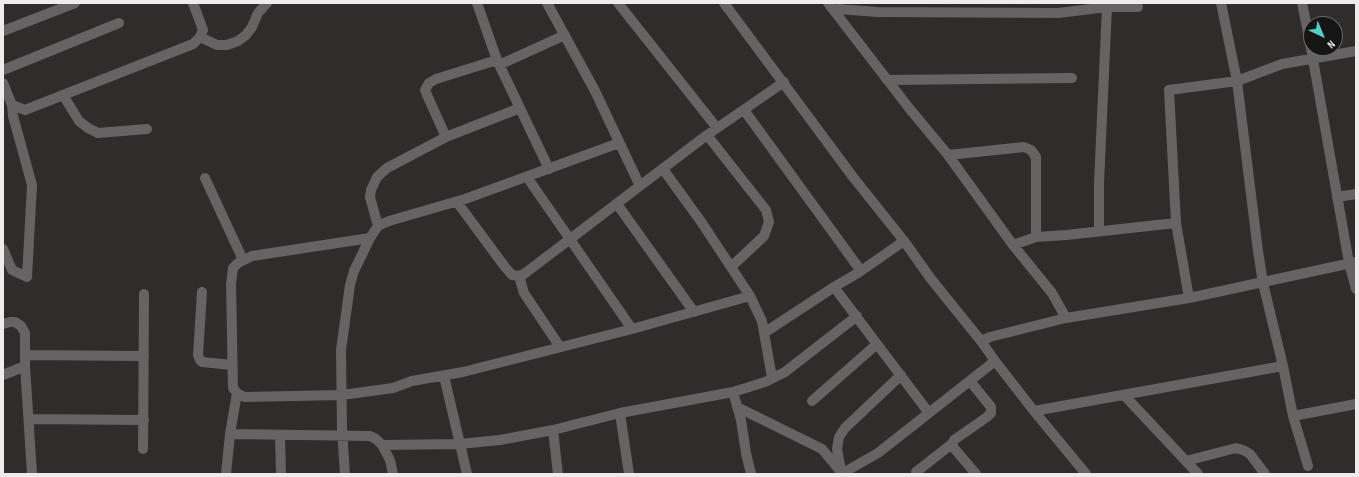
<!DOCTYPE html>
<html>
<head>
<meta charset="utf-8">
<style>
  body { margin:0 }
  #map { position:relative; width:1359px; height:477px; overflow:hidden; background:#2f2c2c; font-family:"Sofia Sans Condensed",sans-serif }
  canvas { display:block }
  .frame { position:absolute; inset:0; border:4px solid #edebeb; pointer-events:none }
  .north { position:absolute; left:1303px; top:16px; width:40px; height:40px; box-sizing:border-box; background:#161515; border:1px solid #6c6b6b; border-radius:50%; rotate:136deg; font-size:11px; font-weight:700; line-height:16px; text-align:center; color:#edebeb }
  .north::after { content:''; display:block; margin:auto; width:14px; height:18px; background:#54cdc6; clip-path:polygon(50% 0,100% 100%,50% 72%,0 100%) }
</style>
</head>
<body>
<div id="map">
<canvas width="1359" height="477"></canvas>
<div class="frame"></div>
<div class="north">N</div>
</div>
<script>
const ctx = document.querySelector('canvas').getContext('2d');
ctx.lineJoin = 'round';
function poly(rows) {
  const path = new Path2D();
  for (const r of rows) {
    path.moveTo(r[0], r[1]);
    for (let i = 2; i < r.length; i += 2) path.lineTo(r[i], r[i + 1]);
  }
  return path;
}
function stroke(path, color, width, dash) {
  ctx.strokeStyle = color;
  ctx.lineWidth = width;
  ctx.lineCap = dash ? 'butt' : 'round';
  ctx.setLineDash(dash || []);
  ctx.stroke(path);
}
stroke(poly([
  [477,3,497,60,549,169],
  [547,3,595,91,640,186],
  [618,3,717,128],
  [724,3,853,177,904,241,931,279,981,341,995,361,1034,411,1086,474],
  [828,3,909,108,948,155,1013,245,1052,293,1066,318],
  [1221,3,1237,81,1258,251,1263,283,1283,366,1293,416,1308,466],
  [1302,3,1311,48],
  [838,9,878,12,1058,13,1107,7,1138,7],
  [3,31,75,3],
  [200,37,217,45,227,45,238,41,246,35,252,27,258,13,267,3],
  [1311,48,1349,263,1356,289],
  [499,65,565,35],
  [3,70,119,23],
  [887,80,1072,78],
  [3,83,12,105,25,110,193,44,200,37,203,30,193,3],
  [63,95,79,121,88,128,98,133,147,129],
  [744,110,861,271],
  [707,135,766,210,769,222,764,236,731,267],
  [446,137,427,95,425,90,429,83,436,79,497,60],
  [948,155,1024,147,1031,150,1036,157,1036,237],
  [663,169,702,223,750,296,762,321,772,378],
  [527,177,632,329],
  [205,178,243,260],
  [1337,197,1356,194],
  [457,202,505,267,512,275,519,276,524,274,707,135,784,82],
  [617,204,694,312],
  [378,226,370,197,371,190,377,177,387,168,446,137,520,108],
  [1099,231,1099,183,1107,7],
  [370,238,252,256,238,263,233,268,231,284,233,388,237,393,244,397,342,395,393,388,412,381,463,372,632,329,750,296],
  [1013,245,1036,237,1066,235,1176,223],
  [3,249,12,270,27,277,32,185,13,116,12,105],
  [519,276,524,293,560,347],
  [834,287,929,413],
  [202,292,198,355,200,360,202,362,232,365],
  [1189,298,1176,223,1169,90,1237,81,1282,64,1356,51],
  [3,324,10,322,15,322,21,326,25,333,25,366,32,474],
  [764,333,834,287,858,273,904,241],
  [981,341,990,337,1066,318,1189,298,1356,262],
  [26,355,144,356],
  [3,375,25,366],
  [444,376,467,474],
  [970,381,991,407,991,413,987,417,954,440,953,443,953,447,976,474],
  [733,392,741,420,746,453,751,474],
  [1124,395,1198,474],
  [812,401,877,344],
  [737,407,822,449,842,473],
  [1034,411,1283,366],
  [620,413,629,474],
  [1293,416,1356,404],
  [29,419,144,420],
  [553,430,558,474],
  [230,434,370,436,376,439,382,445,390,460,393,474],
  [280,435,281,474],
  [382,445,460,444,500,440,553,430,620,413,733,392,765,382,785,372,857,316],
  [143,449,144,294],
  [1186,461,1236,448,1243,450,1250,454,1265,474],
  [841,471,837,449,839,437,845,428,901,375],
  [916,472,953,443],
  [226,474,230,434,237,393],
  [345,474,342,430,341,350,350,285,354,271,370,238,378,226,389,221,465,199,619,143],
  [841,474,878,453,995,361]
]), '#656363', 10);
</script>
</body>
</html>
